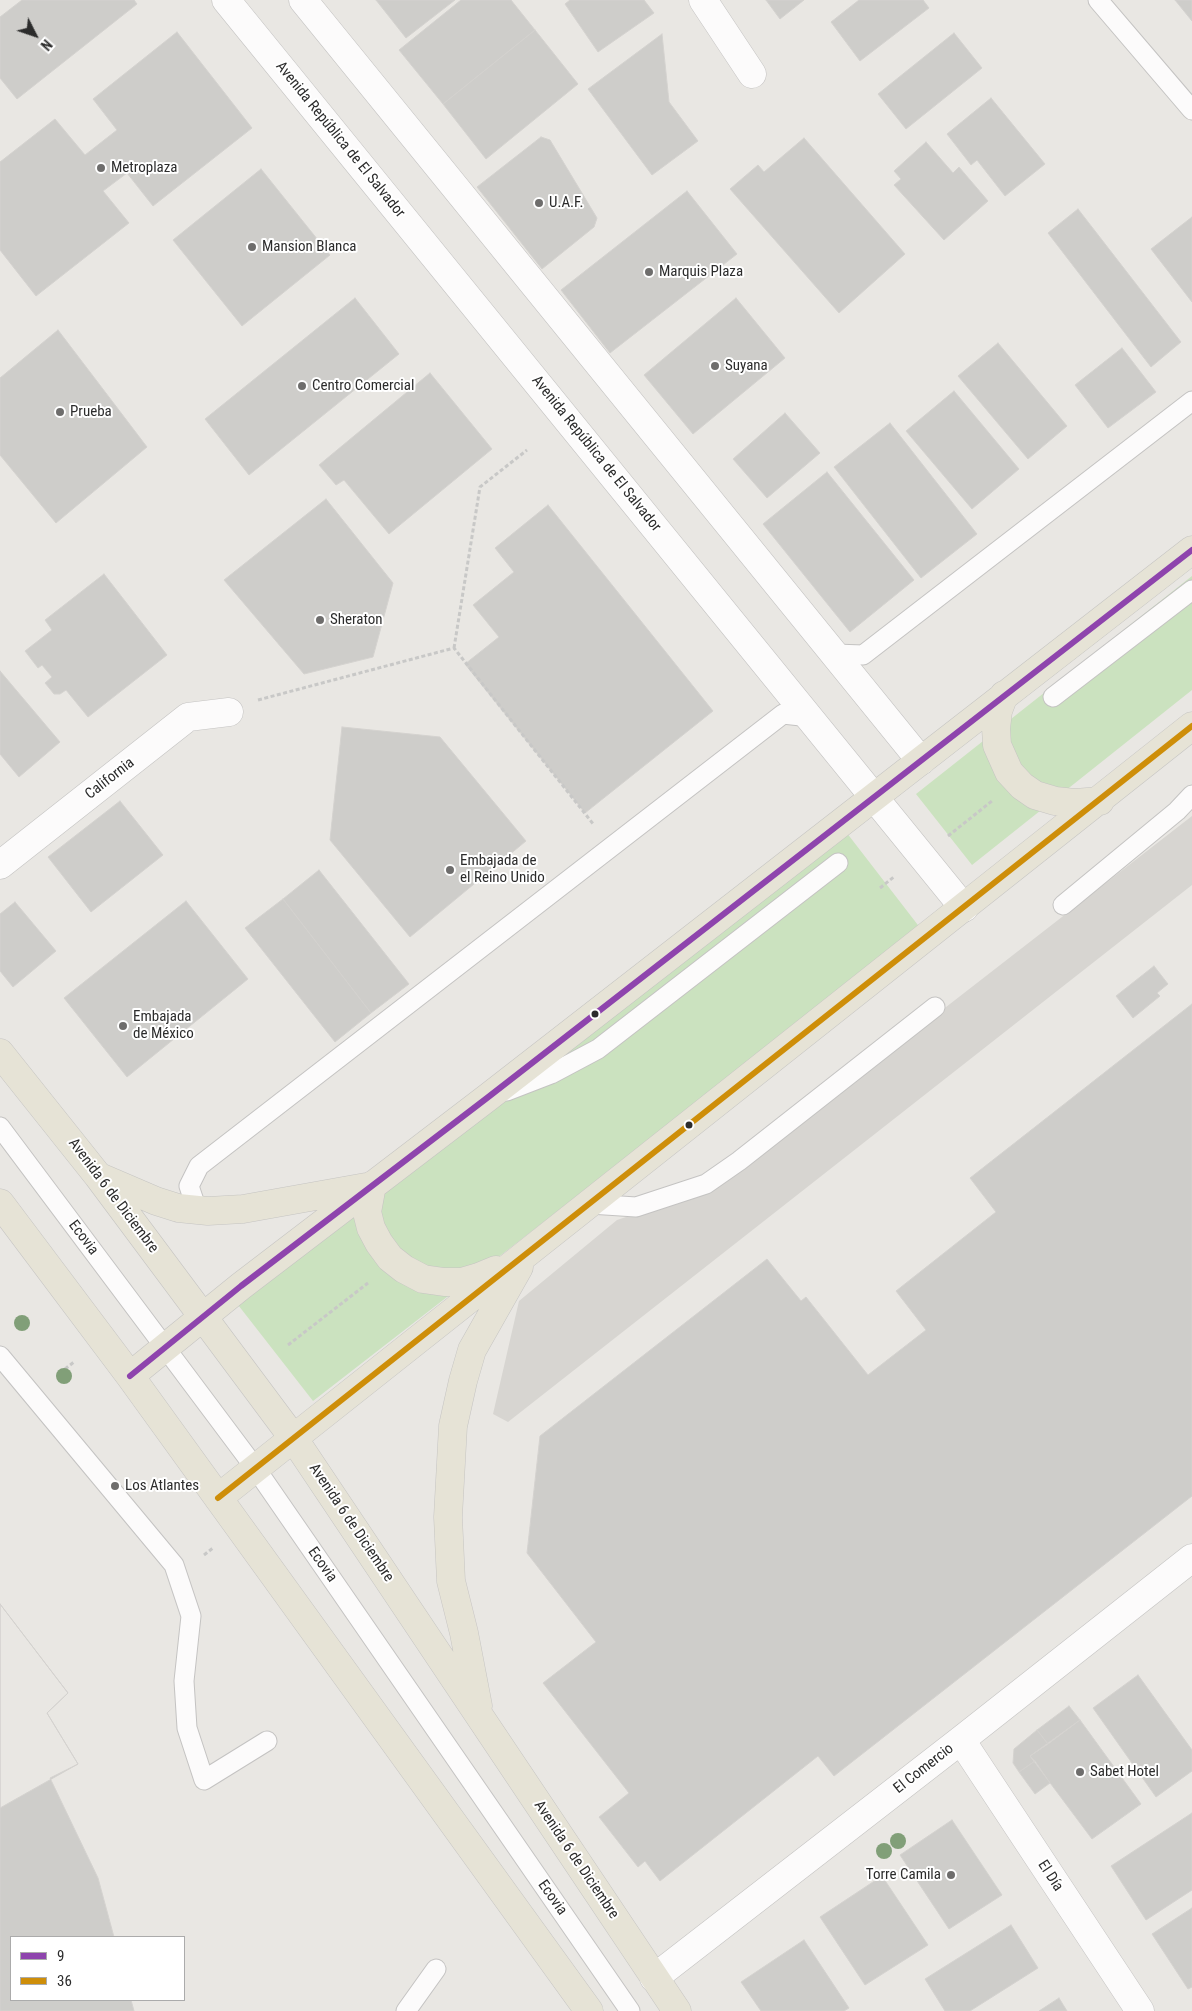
<!DOCTYPE html>
<html>
<head>
<meta charset="utf-8">
<style>
  body { margin:0 }
  #map { position:relative; width:1192px; height:2011px; overflow:hidden; background:#e9e7e3; font-family:"Roboto Condensed",sans-serif }
  canvas { display:block }
  .legend { position:absolute; left:10px; top:1936px; width:175px; height:65px; box-sizing:border-box; background:#fff; border:1px solid #ababab; margin:0; padding:6px 9px; list-style:none; font-size:15px; color:#2c2c2c }
  .legend li { display:flex; align-items:center; gap:10px; height:25px }
  .legend b { width:25px; border:1px solid #ababab }
  .north { position:absolute; left:10px; top:10px; width:50px; height:50px; -webkit-text-stroke:4px #fff; paint-order:stroke; rotate:131deg; font-size:14px; font-weight:700; line-height:20px; text-align:center; color:#2c2c2c }
  .north::after { content:''; display:block; margin:auto; width:18px; height:22px; background:#2c2c2c; clip-path:polygon(50% 0,100% 100%,50% 72%,0 100%) }
</style>
</head>
<body>
<div id="map">
<canvas width="1192" height="2011"></canvas>
<ul class="legend">
<li><b style="height:6px;background:#8e44ad"></b>9</li>
<li><b style="height:6px;background:#ce8e09"></b>36</li>
</ul>
<div class="north">N</div>
</div>
<script>
const ctx = document.querySelector('canvas').getContext('2d');
ctx.lineJoin = 'round';
function fill(path, color) {
  ctx.fillStyle = color;
  ctx.fill(path, 'evenodd');
}
function poly(rows) {
  const path = new Path2D();
  for (const r of rows) {
    path.moveTo(r[0], r[1]);
    for (let i = 2; i < r.length; i += 2) path.lineTo(r[i], r[i + 1]);
  }
  return path;
}
function stroke(path, color, width, dash) {
  ctx.strokeStyle = color;
  ctx.lineWidth = width;
  ctx.lineCap = dash ? 'butt' : 'round';
  ctx.setLineDash(dash || []);
  ctx.stroke(path);
}
function label(font, color, halo, rows, align = 'center') {
  ctx.font = font + ' "Roboto Condensed",sans-serif';
  ctx.lineWidth = 4;
  ctx.setLineDash([]);
  ctx.textBaseline = 'middle';
  ctx.strokeStyle = halo;
  ctx.fillStyle = color;
  for (const [text, x, y, turn = 0] of rows) {
    ctx.save();
    ctx.translate(x, y);
    ctx.rotate((+turn || 0) * Math.PI / 180);
    ctx.textAlign = isNaN(turn) ? turn : align;
    if (halo) ctx.strokeText(text, 0, 0);
    ctx.fillText(text, 0, 0);
    ctx.restore();
  }
}
fill(poly([
  [1192,576,1192,690,972,865,916,794],
  [843,828,921,929,313,1401,235,1301]
]), '#cbe2bf');
fill(poly([
  [1192,816,1192,885,508,1422,493,1414,519,1301,617,1220,713,1188]
]), '#d7d5d1');
const building = poly([
  [22,0,134,0,137,4,17,99,0,78,0,17,22,0],
  [376,0,455,0,406,38,376,0],
  [461,0,511,0,535,30,443,104,399,50,461,0],
  [570,0,644,0,654,13,598,52,565,4,570,0],
  [766,0,804,0,780,19,766,0],
  [859,0,923,0,929,8,860,61,831,22,859,0],
  [1175,0,1192,0,1192,21,1175,0],
  [535,30,578,84,486,159,443,104,535,30],
  [177,32,252,128,153,206,127,173,103,191,129,223,36,296,0,250,0,162,55,119,85,155,117,130,93,99,177,32],
  [954,33,982,68,906,129,878,94,954,33],
  [662,34,669,102,698,141,652,175,588,89,662,34],
  [991,98,1045,164,1005,196,977,160,971,165,947,134,991,98],
  [541,137,550,140,597,218,594,227,542,269,477,187,541,137],
  [804,138,905,254,839,313,730,189,758,165,764,172,804,138],
  [926,142,953,173,959,167,988,201,944,240,894,185,901,179,894,171,926,142],
  [261,169,330,255,242,326,173,240,261,169],
  [687,191,737,254,610,353,561,290,687,191],
  [1078,209,1181,342,1151,367,1048,233,1078,209],
  [1192,217,1192,302,1151,249,1192,217],
  [355,298,399,354,249,475,205,419,355,298],
  [736,298,785,358,693,434,644,375,736,298],
  [58,330,147,447,56,523,0,455,0,378,58,330],
  [998,343,1067,426,1028,459,958,376,998,343],
  [1122,348,1156,392,1108,428,1075,385,1122,348],
  [430,373,492,449,389,534,344,480,336,485,319,465,430,373],
  [954,391,1019,469,972,509,906,431,954,391],
  [785,413,820,453,767,498,733,459,785,413],
  [890,423,977,534,921,578,834,467,890,423],
  [827,472,914,580,850,632,763,524,827,472],
  [326,499,393,583,373,657,304,674,224,580,326,499],
  [548,505,713,711,585,813,465,664,499,637,473,605,514,572,495,548,548,505],
  [104,574,167,655,88,717,66,690,60,694,54,694,45,683,52,677,42,665,38,668,25,651,52,630,45,620,104,574],
  [0,671,60,742,19,777,0,754,0,671],
  [342,727,440,737,526,841,410,937,330,840,342,727],
  [120,801,163,855,91,912,48,857,120,801],
  [319,870,409,984,371,1013,283,899,319,870],
  [283,899,371,1013,335,1042,245,928,283,899],
  [186,901,248,979,127,1077,64,998,186,901],
  [15,902,56,951,13,987,0,971,0,914,15,902],
  [1154,966,1168,984,1157,993,1160,996,1133,1018,1116,996,1154,966],
  [1192,1004,1192,1496,834,1776,818,1756,660,1881,645,1861,638,1867,599,1817,629,1793,543,1683,596,1642,527,1553,540,1436,767,1259,801,1301,806,1297,868,1375,926,1330,896,1291,996,1212,970,1178,1192,1004],
  [0,1604,68,1693,47,1713,78,1764,50,1778,98,1878,114,1937,11,1937,11,2000,131,2000,134,2011,0,2011,0,1604],
  [0,1604,68,1693,47,1713,78,1764,0,1808,0,1604],
  [1138,1675,1192,1750,1192,1771,1156,1797,1093,1708,1138,1675],
  [1069,1706,1080,1720,1048,1744,1037,1730,1069,1706],
  [1080,1720,1141,1804,1092,1839,1030,1756,1080,1720],
  [1037,1730,1048,1744,1030,1756,1035,1761,1019,1772,1013,1763,1014,1749,1037,1730],
  [1035,1761,1050,1783,1035,1794,1019,1772,1035,1761],
  [1192,1813,1192,1890,1146,1920,1111,1866,1192,1813],
  [952,1820,1002,1895,949,1929,900,1855,952,1820],
  [882,1876,928,1945,865,1985,820,1917,882,1876],
  [1192,1908,1192,1987,1188,1989,1152,1934,1192,1908],
  [1011,1925,1038,1968,970,2011,945,2011,925,1979,1011,1925],
  [804,1940,849,2008,844,2011,761,2011,741,1982,804,1940],
  [1059,1998,1067,2011,1039,2011,1059,1998]
]);
fill(building, '#cecdca');
stroke(building, '#d4d2cf', 1);
const service = poly([
  [1098,0,1192,110],
  [835,654,863,655,1192,401],
  [1053,697,1192,590],
  [1063,905,1177,811,1192,795],
  [507,1091,551,1074,598,1049,838,863],
  [0,1127,256,1469,630,2011],
  [590,1204,636,1207,706,1184,739,1161,935,1007],
  [197,1210,189,1186,199,1166,783,714,810,717],
  [0,1356,174,1565,191,1616,184,1681,187,1728,204,1780,267,1741],
  [406,2011,436,1969]
]);
const minor = poly([
  [703,0,752,74],
  [0,865,188,717,229,712],
  [961,1740,1140,2011],
  [654,1978,961,1740,1192,1558]
]);
const tertiary = poly([
  [226,0,964,908],
  [303,0,921,761]
]);
const primary = poly([
  [1004,695,998,711,996,728,997,745,1009,772,1022,786,1035,795,1055,801,1075,803,1100,801],
  [0,1053,98,1176,294,1439,677,2011],
  [100,1177,156,1201,178,1208,208,1211,243,1209,366,1187],
  [372,1185,367,1212,371,1228,379,1243,390,1258,404,1269,423,1279,444,1282,462,1282,479,1277,496,1270],
  [0,1203,130,1376,589,2011],
  [130,1376,241,1286,487,1098,1192,550],
  [218,1498,1192,726],
  [478,1706,464,1633,451,1581,448,1517,453,1426,463,1381,472,1350,519,1267]
]);
stroke(service, '#c4c3c2', 21);
stroke(minor, '#c4c3c2', 29);
stroke(tertiary, '#c4c3c2', 29);
stroke(primary, '#c5c4c2', 29);
stroke(poly([
  [454,648,480,487,527,450],
  [258,700,454,648,594,825],
  [948,836,992,801],
  [880,888,895,876],
  [288,1345,368,1283],
  [65,1369,74,1362],
  [204,1555,213,1548]
]), '#c8c8c7', 3, [4, 2.5]);
stroke(service, '#fcfbfb', 19);
stroke(minor, '#fcfbfb', 28);
stroke(tertiary, '#fcfbfb', 28);
stroke(primary, '#e6e3d6', 28);
stroke(poly([
  [130,1376,241,1286,487,1098,1192,550]
]), '#8e44ad', 6);
stroke(poly([
  [218,1498,1192,726]
]), '#ce8e09', 6);
ctx.fillStyle = '#819f78';
for (const [x, y] of [
  [22,1323],
  [64,1376],
  [898,1841],
  [884,1851]
]) {
  ctx.beginPath();
  ctx.arc(x, y, 8, 0, 2 * Math.PI);
  ctx.fill();
}
for (const [x, y, r, color] of [
  [101,168,5,"#6e6d6c"],
  [539,203,5,"#6e6d6c"],
  [252,247,5,"#6e6d6c"],
  [649,272,5,"#6e6d6c"],
  [715,366,5,"#6e6d6c"],
  [302,386,5,"#6e6d6c"],
  [60,412,5,"#6e6d6c"],
  [320,620,5,"#6e6d6c"],
  [450,870,5,"#6e6d6c"],
  [595,1014,4.5,"#2c2c2c"],
  [123,1026,5,"#6e6d6c"],
  [689,1125,4.5,"#2c2c2c"],
  [115,1486,5,"#6e6d6c"],
  [1080,1772,5,"#6e6d6c"],
  [951,1875,5,"#6e6d6c"]
]) {
  const dot = new Path2D();
  dot.arc(x, y, r, 0, 2 * Math.PI);
  ctx.fillStyle = color;
  ctx.fill(dot);
  stroke(dot, '#fff', 2);
}
label('15px', '#2c2c2c', '#fff', [
  ["Avenida República de El Salvador",340,140,51],
  ["Avenida República de El Salvador",596,454,51],
  ["California",110,779,-38],
  ["Avenida 6 de Diciembre",113,1196,53],
  ["Ecovia",83,1238,53],
  ["Avenida 6 de Diciembre",351,1523,56],
  ["Ecovia",322,1565,55],
  ["El Comercio",924,1769,-38],
  ["Avenida 6 de Diciembre",576,1860,56],
  ["El Día",1050,1876,57],
  ["Ecovia",552,1898,55]
]);
label('15px', '#2c2c2c', '#fff', [
  ["Metroplaza",111,168],
  ["U.A.F.",549,203],
  ["Mansion Blanca",262,247],
  ["Marquis Plaza",659,272],
  ["Suyana",725,366],
  ["Centro Comercial",312,386],
  ["Prueba",70,412],
  ["Sheraton",330,620],
  ["Embajada de",460,861],
  ["el Reino Unido",460,878],
  ["Embajada",133,1017],
  ["de México",133,1034],
  ["Los Atlantes",125,1486],
  ["Sabet Hotel",1090,1772],
  ["Torre Camila",941,1875,"right"]
], 'left');
</script>
</body>
</html>
